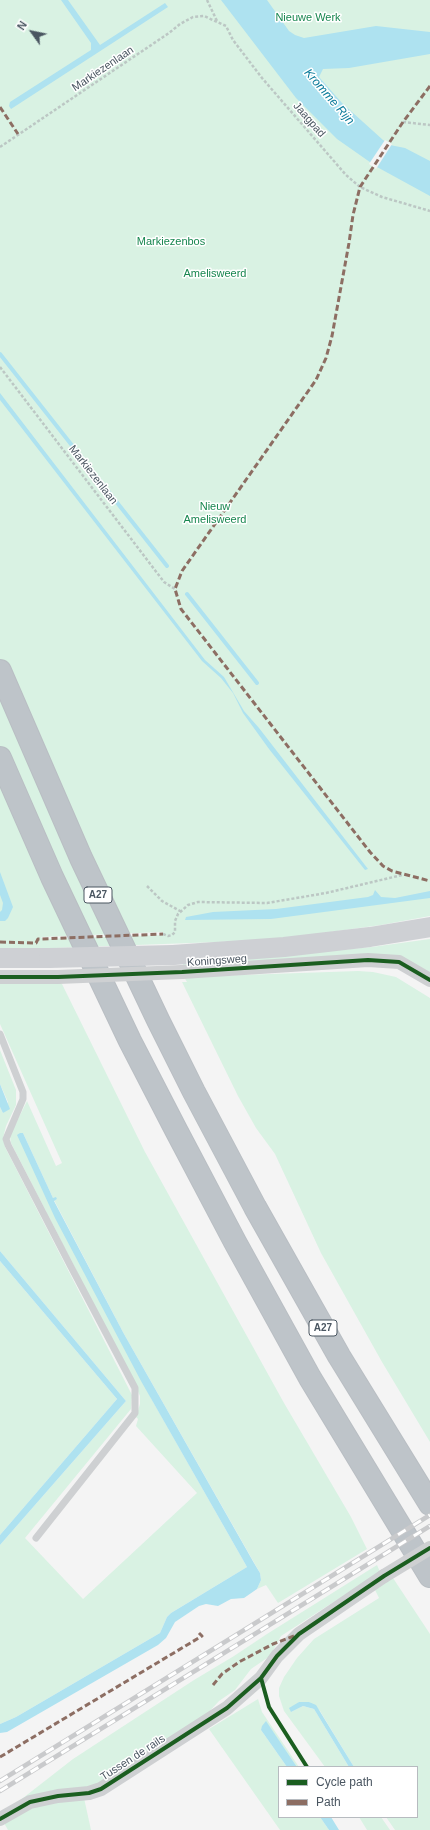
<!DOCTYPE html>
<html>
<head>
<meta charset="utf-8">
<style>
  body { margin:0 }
  #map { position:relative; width:430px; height:1830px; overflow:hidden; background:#f4f4f4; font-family:Arial,sans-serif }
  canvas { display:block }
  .legend { position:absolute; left:278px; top:1766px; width:140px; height:52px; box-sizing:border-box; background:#fff; border:1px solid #b7bbc0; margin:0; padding:5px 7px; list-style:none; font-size:12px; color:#4a5661 }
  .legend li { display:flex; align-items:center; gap:8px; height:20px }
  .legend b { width:20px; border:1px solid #b7bbc0 }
  .north { position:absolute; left:12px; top:12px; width:40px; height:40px; -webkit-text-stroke:3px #fff; paint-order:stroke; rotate:303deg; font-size:11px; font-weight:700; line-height:16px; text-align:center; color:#4a5661 }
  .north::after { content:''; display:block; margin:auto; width:14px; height:18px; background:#4a5661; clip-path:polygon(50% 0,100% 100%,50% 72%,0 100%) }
</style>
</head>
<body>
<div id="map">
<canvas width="430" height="1830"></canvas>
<ul class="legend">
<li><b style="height:5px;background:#1b5e20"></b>Cycle path</li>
<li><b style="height:5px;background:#8d6e63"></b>Path</li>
</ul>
<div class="north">N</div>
</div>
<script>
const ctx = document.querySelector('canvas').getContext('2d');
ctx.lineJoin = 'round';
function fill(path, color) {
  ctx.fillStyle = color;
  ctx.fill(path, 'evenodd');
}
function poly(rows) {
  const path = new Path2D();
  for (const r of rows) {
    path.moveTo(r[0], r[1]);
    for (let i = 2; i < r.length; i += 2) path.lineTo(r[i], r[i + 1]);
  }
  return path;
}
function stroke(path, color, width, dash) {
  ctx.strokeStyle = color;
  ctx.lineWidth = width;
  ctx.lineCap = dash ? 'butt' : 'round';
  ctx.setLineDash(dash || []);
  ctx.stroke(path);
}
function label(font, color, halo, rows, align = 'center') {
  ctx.font = font + ' Arial,sans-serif';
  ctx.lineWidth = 3;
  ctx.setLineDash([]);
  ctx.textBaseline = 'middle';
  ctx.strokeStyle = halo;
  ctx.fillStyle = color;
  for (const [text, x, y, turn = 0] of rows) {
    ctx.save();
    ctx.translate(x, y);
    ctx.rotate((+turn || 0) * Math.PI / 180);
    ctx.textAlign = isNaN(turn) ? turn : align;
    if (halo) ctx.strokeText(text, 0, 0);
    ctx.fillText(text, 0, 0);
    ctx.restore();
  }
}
fill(poly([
  [0,0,430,0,430,916,381,925,272,940,0,950],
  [163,932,163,935,43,939,41,937],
  [430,939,430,976,410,964,183,966,183,964,372,947],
  [358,971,373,972,396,977,430,998,430,1442,382,1362,321,1253,275,1154,256,1128,238,1096,182,982,187,982,184,977],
  [0,981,61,982,145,1152,284,1403,351,1517,367,1549,278,1603,266,1585,257,1589,261,1580,260,1573,124,1334,54,1200,57,1199,53,1198,23,1133,20,1133,152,1400,247,1567,171,1613,167,1617,160,1633,16,1717,0,1724,0,1545,126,1401,0,1251,0,1107,3,1113,8,1102,0,1084,0,1050,16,1090,16,1105,6,1126,3,1138,5,1147,132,1395,131,1409,25,1538,83,1599,197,1493,136,1426,138,1419,136,1417,140,1404,140,1396,137,1389,11,1143,10,1137,12,1131,27,1101,56,1166,62,1163,0,1024],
  [0,1261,117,1399,0,1535],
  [377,1565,380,1572,281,1636,270,1656,251,1669,235,1690,219,1701,207,1714,103,1781,88,1787,14,1805,73,1759,194,1680,234,1656,267,1634],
  [393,1578,430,1634,430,1830,395,1830,386,1817,417,1817,417,1767,354,1767,320,1711,309,1702,299,1702,291,1712,303,1706,314,1709,349,1767,325,1767,284,1711,279,1696,279,1688,284,1677,297,1658,314,1639,379,1598,375,1590],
  [258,1699,262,1712,299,1767,297,1767,266,1722,261,1730,287,1767,279,1767,279,1817,320,1817,329,1830,280,1830,209,1729],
  [84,1798,91,1830,8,1830,4,1823,29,1808],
  [359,1817,381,1817,390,1830,367,1830]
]), '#d9f2e3');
fill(poly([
  [61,0,68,0,100,45,165,3,168,7,11,109,9,106,10,102,91,50,91,43],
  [221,0,267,0,289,31,295,35,304,38,376,26,430,32,430,54,349,68,323,69,319,77,342,103,383,140,390,145,405,148,430,161,430,196,377,167,337,139,296,98],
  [0,393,205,660,224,677,244,711,259,728,368,869,365,870,269,749,243,713,233,693,221,678,202,661,0,400],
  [0,872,13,907,8,918,5,921,0,921,0,912,2,910,3,903,0,895],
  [375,890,381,897,395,898,430,891,430,898,271,919,185,920,186,917,213,912,276,909,368,897,373,895],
  [0,1084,10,1109,3,1113,0,1107],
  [20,1133,23,1133,53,1198,56,1197,57,1199,54,1201,124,1334,254,1563,260,1573,261,1580,257,1589,244,1598,231,1599,218,1606,206,1604,199,1606,175,1622,166,1638,158,1645,7,1732,0,1733,0,1724,16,1717,160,1633,167,1617,171,1613,247,1567,141,1381,55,1218,17,1135],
  [0,1251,126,1401,0,1545,0,1535,117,1399,0,1261],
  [299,1702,309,1702,316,1705,354,1767,349,1767,314,1709,303,1706,291,1712,289,1708],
  [266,1721,297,1767,287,1767,261,1730,262,1726],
  [320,1817,331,1817,339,1830,329,1830]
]), '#aee2f0');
fill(poly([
  [385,140,392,144,376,169,369,164]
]), '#f4f4f4');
stroke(poly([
  [0,354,167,566],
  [187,594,257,683]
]), '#aee2f0', 4);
const motorway = poly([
  [0,671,81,858,158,1020,194,1092,255,1207,339,1356,430,1504],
  [0,758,52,877,130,1041,176,1130,235,1242,310,1378,430,1576]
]);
stroke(motorway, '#b9bec3', 24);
stroke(poly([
  [207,0,217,21],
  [403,122,430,125],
  [0,147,169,33,180,24,193,17,204,16,226,26,233,40,262,78,346,175,360,187,382,197,430,211],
  [0,367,164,582,175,589],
  [147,886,162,901,180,911],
  [163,934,168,936,172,935,175,932,175,921,178,914,188,905,198,902,267,903,326,893,402,875]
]), '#bcc7c4', 2.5, [3, 2]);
stroke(poly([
  [0,1034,23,1092,23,1099,6,1139,8,1145,70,1265,135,1388,135,1413,36,1538]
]), '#ced0d2', 7);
stroke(poly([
  [182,972,368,960,399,962,430,980],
  [0,977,58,977],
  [0,1819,30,1802,58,1796,89,1793,101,1789,227,1708,261,1678,277,1656,299,1634,384,1576]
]), '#ced0d2', 14);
stroke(poly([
  [173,955,284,947,370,937,430,927],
  [0,958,49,958]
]), '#ced0d4', 20);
stroke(motorway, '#bec4c9', 22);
const rail = poly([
  [0,1781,430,1515],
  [0,1791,430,1526]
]);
stroke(rail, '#c9cacc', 4.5);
stroke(rail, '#fff', 3, [9]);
stroke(poly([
  [58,977,182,972],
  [384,1576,430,1548]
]), '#ced0d2', 14);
stroke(poly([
  [49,958,173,955]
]), '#ced0d4', 20);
stroke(poly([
  [430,86,403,122,360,187,353,215,349,243,332,336,326,358,316,380,182,571,175,589,181,609,370,852,383,866,392,871,430,881],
  [0,107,18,134],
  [0,942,36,943,38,939,40,939,163,934],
  [213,1685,222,1674,239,1662,273,1644,294,1636],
  [0,1757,202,1636,199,1633]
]), '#8d6e63', 3, [6, 3]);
stroke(poly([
  [0,977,58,977,182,972,368,960,399,962,430,980],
  [261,1678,269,1707,307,1767],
  [0,1819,30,1802,58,1796,89,1793,101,1789,227,1708,261,1678,277,1656,299,1634,384,1576,430,1548]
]), '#1b5e20', 4);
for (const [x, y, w] of [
  [98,895,28],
  [323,1328,28]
]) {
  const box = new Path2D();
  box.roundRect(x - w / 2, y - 8, w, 16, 3);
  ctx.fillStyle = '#fff';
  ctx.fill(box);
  stroke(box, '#4a5661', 1);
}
label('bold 10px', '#4a5661', null, [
  ["A27",98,895],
  ["A27",323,1328]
]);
label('11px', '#17864f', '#fff', [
  ["Nieuwe Werk",308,18],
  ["Markiezenbos",171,242],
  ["Amelisweerd",215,274],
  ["Nieuw",215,507],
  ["Amelisweerd",215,520]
]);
label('11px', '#4a5661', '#fff', [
  ["Markiezenlaan",103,69,-34],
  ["Jaagpad",309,120,49],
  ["Markiezenlaan",93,475,52],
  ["Koningsweg",217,961,-4],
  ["Tussen de rails",133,1758,-33]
]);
label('italic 12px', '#0c7c9b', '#fff', [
  ["Kromme Rijn",329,97,49]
]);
</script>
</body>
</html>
